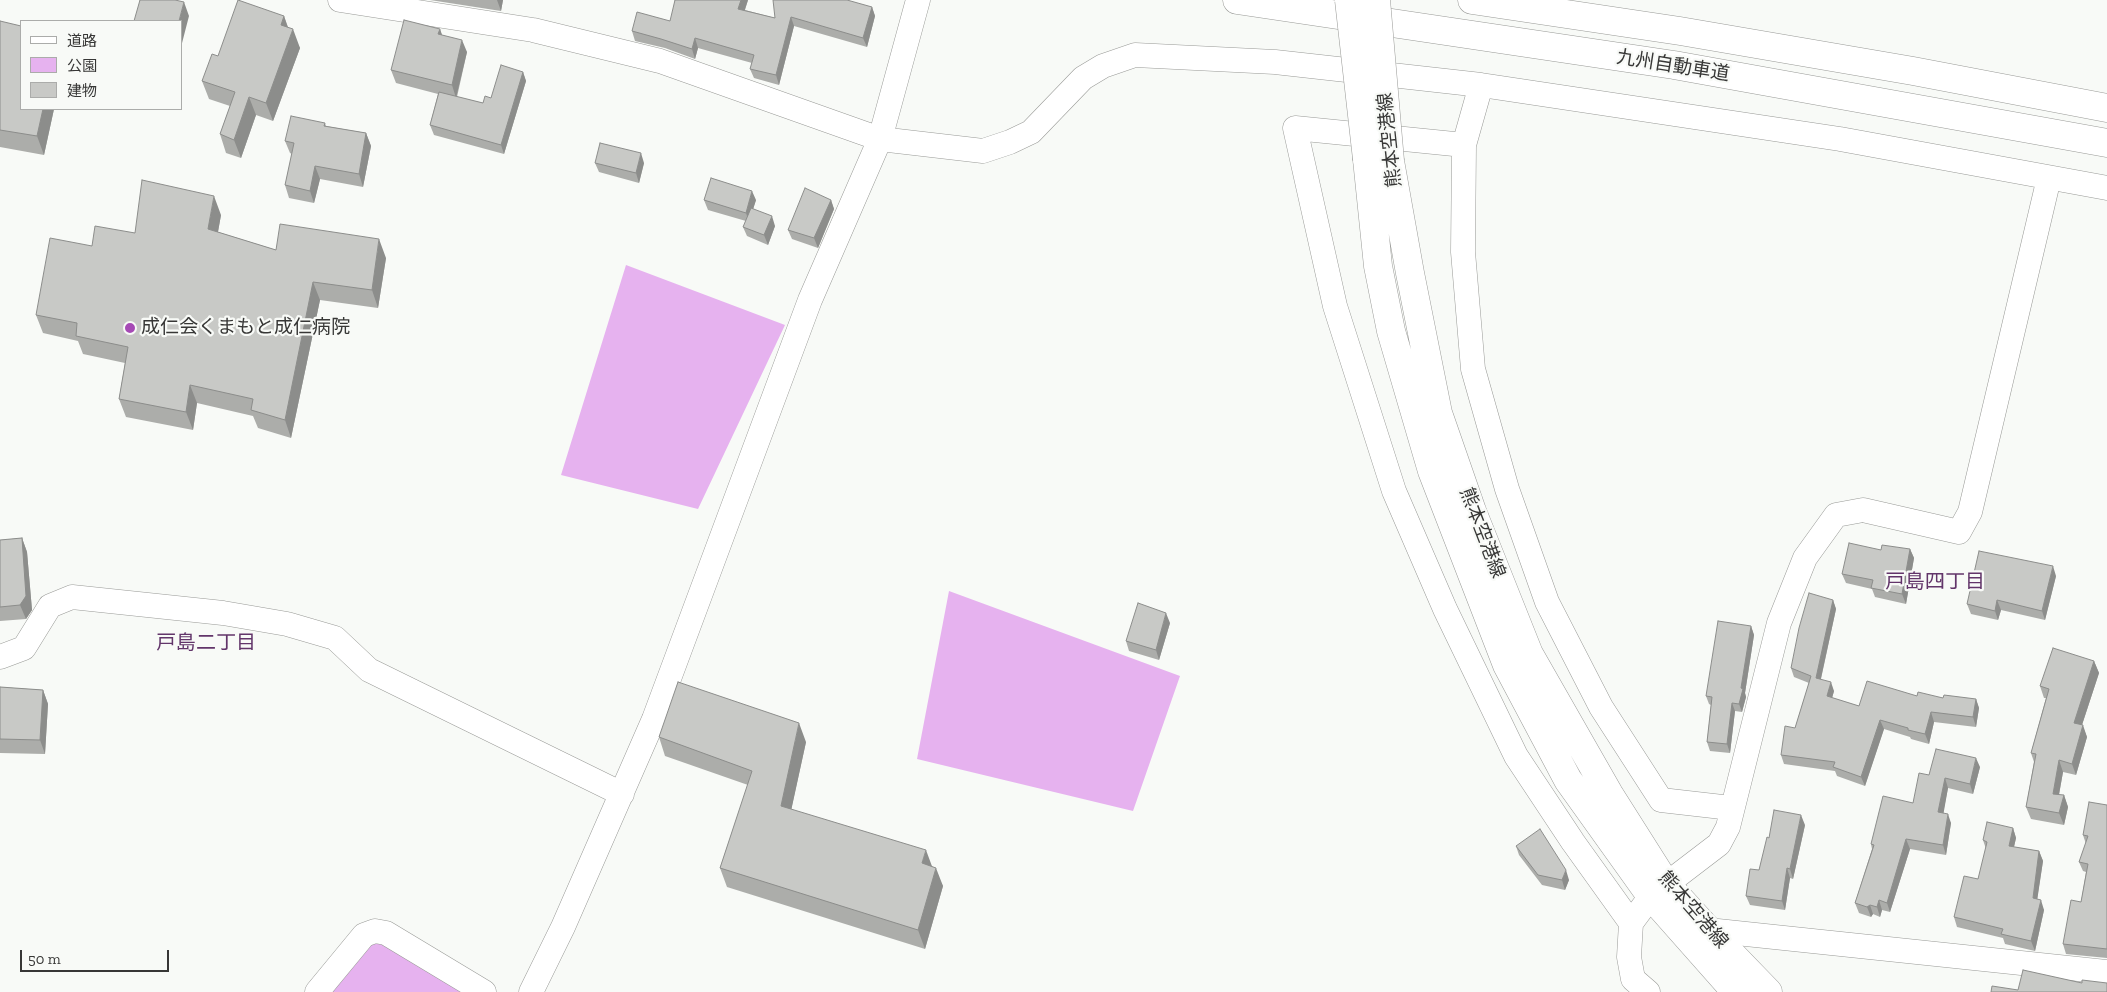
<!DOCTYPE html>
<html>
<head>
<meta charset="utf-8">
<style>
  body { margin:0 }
  #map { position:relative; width:2107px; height:992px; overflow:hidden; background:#f8faf7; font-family:"Zilla Slab","Noto Sans JP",serif }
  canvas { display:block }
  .legend { position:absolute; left:20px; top:20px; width:162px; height:90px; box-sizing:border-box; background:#f8faf7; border:1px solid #abacaa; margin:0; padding:6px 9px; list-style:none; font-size:15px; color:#373736 }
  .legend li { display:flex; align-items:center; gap:10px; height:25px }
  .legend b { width:25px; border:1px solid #abacaa }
  .scale { position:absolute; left:20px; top:950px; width:149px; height:22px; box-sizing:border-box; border:2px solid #373736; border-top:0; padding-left:6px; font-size:15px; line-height:18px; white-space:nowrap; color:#373736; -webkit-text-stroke:4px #f8faf7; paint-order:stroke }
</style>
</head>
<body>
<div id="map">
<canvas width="2107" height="992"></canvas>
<ul class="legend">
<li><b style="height:6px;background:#fff"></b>道路</li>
<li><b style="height:14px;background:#e6b2ef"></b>公園</li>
<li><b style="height:14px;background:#c8c9c6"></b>建物</li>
</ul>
<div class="scale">50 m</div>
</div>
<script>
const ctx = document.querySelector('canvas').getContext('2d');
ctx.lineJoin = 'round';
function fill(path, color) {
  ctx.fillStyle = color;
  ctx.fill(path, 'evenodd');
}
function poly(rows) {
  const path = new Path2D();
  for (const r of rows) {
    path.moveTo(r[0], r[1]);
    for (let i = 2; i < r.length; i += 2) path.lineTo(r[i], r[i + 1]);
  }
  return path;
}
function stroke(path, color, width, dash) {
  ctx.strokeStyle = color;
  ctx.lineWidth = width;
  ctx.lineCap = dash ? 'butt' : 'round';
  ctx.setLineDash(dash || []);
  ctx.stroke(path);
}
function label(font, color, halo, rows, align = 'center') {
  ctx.font = font + ' "Zilla Slab","Noto Sans JP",serif';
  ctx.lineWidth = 4.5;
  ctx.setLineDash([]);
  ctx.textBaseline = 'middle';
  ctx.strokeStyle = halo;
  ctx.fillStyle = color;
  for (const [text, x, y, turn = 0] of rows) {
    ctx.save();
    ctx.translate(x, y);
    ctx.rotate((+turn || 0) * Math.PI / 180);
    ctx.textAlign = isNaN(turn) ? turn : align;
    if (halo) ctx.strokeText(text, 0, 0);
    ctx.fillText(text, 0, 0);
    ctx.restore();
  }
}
fill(poly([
  [626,265,785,325,698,509,561,475],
  [949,591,1180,676,1133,811,917,759],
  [364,935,484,992,317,992]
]), '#e6b2ef');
const street = poly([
  [340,0,533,30,660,61,880,139,983,151,1010,142,1031,132,1083,78,1103,66,1135,55,1275,62,1481,85,1840,139,2107,188],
  [1481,85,1464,145,1463,252,1473,369,1507,489,1547,602,1601,707,1661,800,1731,808],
  [1464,145,1295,128,1335,306,1394,491,1445,609,1516,756,1573,842,1631,923],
  [0,657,24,648,50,606,72,597,223,613,287,624,335,638,369,670,622,794],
  [1697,931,1708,930,2107,972],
  [317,992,364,935,375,931,386,933,484,992],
  [531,992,563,927,654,719,810,300,880,139,918,0],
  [1648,992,1633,979,1629,957,1631,923,1651,896,1719,844,1728,827,1779,623,1805,558,1836,515,1863,510,1959,532,1970,512,2049,178]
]);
const secondary = poly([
  [1367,159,1378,266,1391,331,1432,471,1507,665,1568,780,1651,896,1736,992],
  [1390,161,1410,273,1438,413,1472,511,1529,654,1609,794,1666,884,1708,930,1768,992]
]);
const highway = poly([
  [1237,0,1674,65,2107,143],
  [1472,0,1680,31,1913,71,2107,108]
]);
stroke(street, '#999a97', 25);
stroke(secondary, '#999a97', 29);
stroke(highway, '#999a97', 29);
stroke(street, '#fff', 24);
stroke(secondary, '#fff', 28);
stroke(highway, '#fff', 28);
const secondaryBridge = poly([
  [1349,0,1367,159],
  [1376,0,1390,161]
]);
stroke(secondaryBridge, '#999a97', 29, []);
stroke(secondaryBridge, '#fff', 28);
fill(poly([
  [430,0,503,0,501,11],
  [748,0,745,10,775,18,872,7,875,16,867,47,794,26,779,85,754,78,750,69,752,63,698,48,695,59,665,48,635,41,632,31],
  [284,16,288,27,300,48,273,121,256,115,241,158,226,153,220,134,230,106,209,99,202,81,218,56],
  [0,21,54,109,44,155,0,147],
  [440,29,442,35,467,52,457,97,483,103,491,98,523,72,526,81,504,154,434,135,430,125,438,94,396,83,391,70],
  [325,123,326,126,366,133,371,146,363,187,320,179,314,203,289,198,285,185,292,154,290,153,285,141],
  [595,163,644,163,639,183,599,172],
  [704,200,756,200,753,209,775,226,768,245,747,236,743,227,746,221,708,210],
  [831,200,834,209,818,248,792,239,788,230],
  [221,215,218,232,276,250,386,258,378,308,320,300,291,438,258,428,253,416,197,403,193,430,126,417,119,399,125,363,83,354,78,341,43,333,36,315,92,246,135,233],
  [22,538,27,552,32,610,26,619,0,621,0,540],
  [1910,549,1914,558,1906,604,1875,597,1872,589,1846,583,1842,574,1881,550],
  [2056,576,2045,620,2001,610,1998,620,1971,614,1967,604],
  [1833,600,1836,609,1821,679,1834,691,1832,698,1859,706,1917,696,1943,698,1976,699,1979,708,1976,727,1934,722,1929,744,1911,739,1910,737,1884,729,1865,786,1837,776,1835,771,1784,764,1781,755,1795,728,1809,683,1794,677,1791,668],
  [1170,623,1159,660,1129,651,1126,641],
  [1751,626,1754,635,1745,693,1746,697,1742,712,1735,711,1730,753,1710,751,1707,742,1711,705,1709,704,1706,696],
  [2094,661,2099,673,2082,725,2087,737,2076,775,2063,772,2059,795,2064,795,2068,807,2064,825,2031,819,2026,807,2034,762,2031,753,2046,698,2044,698,2040,686],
  [0,687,43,690,48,704,45,754,0,753],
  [659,737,806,742,791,810,932,866,943,886,925,949,727,887,720,868,748,785,665,756],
  [1980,767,1973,794,1948,788,1943,813,1951,823,1946,855,1910,849,1890,912,1882,910,1880,917,1873,914,1871,917,1859,913,1855,903,1872,849,1871,844,1913,803,1929,775],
  [2107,805,2107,958,2066,954,2063,944,2081,902,2086,872,2083,871,2079,862,2086,844,2083,835],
  [1805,825,1793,879,1790,878,1785,910,1750,905,1746,896,1759,870,1769,838],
  [2013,828,2016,838,2014,847,2039,851,2043,861,2037,899,2044,910,2035,951,2005,944,2003,938,1957,927,1954,917,1978,879,1986,849,1983,840],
  [1516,846,1569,880,1565,890,1542,885,1519,855]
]), '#acadaa');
fill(poly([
  [497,0,503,0,501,11],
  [741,0,748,0,742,18,738,9],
  [184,2,189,16,181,47,181,21,179,21],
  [872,7,875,16,867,47,863,38],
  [284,16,290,34,281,25],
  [791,17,794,26,779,85,776,75],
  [293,29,300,48,273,121,266,103],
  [440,29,444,41,438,34],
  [695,38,698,48,695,59,692,49],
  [462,40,467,52,456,98,452,85],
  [523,72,526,81,504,154,501,145],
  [249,97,256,115,241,158,234,140],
  [43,109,54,109,44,155,37,136],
  [366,133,371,146,363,187,359,174],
  [641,153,644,163,639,183,636,173],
  [315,166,320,179,314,203,310,191],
  [752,191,756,200,749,222,746,213],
  [214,196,221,215,215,248,208,229],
  [831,200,834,209,818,248,814,238],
  [772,216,775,226,768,245,764,235],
  [379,239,386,258,378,308,372,290],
  [313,282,320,300,291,438,285,420],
  [190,385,197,403,193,430,186,412],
  [22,538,27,552,32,610,26,619,20,605],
  [1910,549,1914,558,1906,604,1902,594],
  [2053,566,2056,576,2045,620,2042,611],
  [1833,600,1836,609,1819,687,1816,678],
  [1997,600,2001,610,1998,620,1995,611],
  [1166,613,1170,623,1159,660,1156,650],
  [1751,626,1754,635,1745,693,1746,697,1742,712,1739,704,1741,688],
  [2094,661,2099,673,2079,734,2074,723],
  [1831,682,1834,691,1830,705,1827,696],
  [43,690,48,704,45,754,40,740],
  [1976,699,1979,708,1976,727,1973,717],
  [1732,703,1735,711,1730,753,1727,744],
  [1931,712,1934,722,1929,744,1925,734],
  [1880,720,1884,729,1865,786,1861,777],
  [799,723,806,742,788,825,781,806],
  [2083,725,2087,737,2076,775,2072,764],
  [1976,758,1980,767,1973,794,1970,784],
  [2059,760,2063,772,2057,805,2053,794],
  [1945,778,1948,788,1942,822,1938,812],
  [2064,795,2068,807,2064,825,2059,813],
  [1948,814,1951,823,1946,855,1943,845],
  [1801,815,1805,825,1793,879,1790,869],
  [2013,828,2016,838,2012,855,2009,846],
  [1906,839,1910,849,1890,912,1887,903],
  [926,850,933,869,922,863],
  [2039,851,2043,861,2036,908,2033,898],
  [936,868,943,886,925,949,918,930],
  [1787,868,1790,878,1785,910,1782,901],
  [1566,870,1569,880,1565,890,1562,880],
  [1879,900,1882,910,1880,917,1877,907],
  [2041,900,2044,910,2035,951,2031,941],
  [1870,905,1873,914,1871,917,1867,907]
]), '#8c8d8b');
const building = poly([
  [140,0,175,0,184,2,179,21,134,21,140,0],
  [238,0,284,16,281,25,293,29,266,103,249,97,234,140,220,134,235,92,202,81,212,54,218,56,238,0],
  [675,0,741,0,738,9,775,18,773,0,847,0,872,7,863,38,791,17,776,75,750,69,754,55,695,38,692,49,661,39,632,31,637,12,670,21,675,0],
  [404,20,440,29,438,34,462,40,452,85,391,70,404,20],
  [0,21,21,26,21,109,43,109,37,136,0,130,0,21],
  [501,65,523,72,501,145,430,125,439,92,483,103,485,96,491,98,501,65],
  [291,116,325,123,324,126,366,133,359,174,315,166,310,191,285,185,294,143,285,141,291,116],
  [600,143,641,153,636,173,595,163,600,143],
  [711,178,752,191,746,213,704,200,711,178],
  [142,180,214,196,208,229,276,250,280,224,379,239,372,290,313,282,285,420,251,410,253,399,190,385,186,412,119,399,128,347,76,336,77,323,36,315,50,238,92,246,95,226,135,233,142,180],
  [805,188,831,200,814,238,788,230,805,188],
  [751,208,772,216,764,235,743,227,751,208],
  [22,538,26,596,20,605,0,607,0,540,22,538],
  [1849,543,1881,550,1882,545,1910,549,1902,594,1871,588,1873,580,1842,574,1849,543],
  [1979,551,2053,566,2042,611,1997,600,1995,611,1967,604,1979,551],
  [1809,593,1833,600,1816,678,1831,682,1827,696,1859,706,1867,681,1917,696,1918,692,1943,698,1944,695,1976,699,1973,717,1931,712,1925,734,1908,730,1908,728,1880,720,1861,777,1833,767,1835,762,1781,755,1785,726,1795,728,1811,676,1791,668,1799,628,1809,593],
  [1138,603,1166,613,1156,650,1126,641,1138,603],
  [1718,621,1751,626,1741,688,1743,689,1739,704,1732,703,1727,744,1707,742,1712,697,1706,696,1718,621],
  [2053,648,2094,661,2074,723,2083,725,2072,764,2059,760,2053,794,2064,795,2059,813,2026,807,2036,754,2031,753,2049,689,2040,686,2053,648],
  [678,682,799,723,781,806,926,850,922,863,936,868,918,930,720,868,752,771,659,737,678,682],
  [0,687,43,690,40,740,0,739,0,687],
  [1936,749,1976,758,1970,784,1945,778,1938,812,1948,814,1943,845,1906,839,1887,903,1879,900,1877,907,1870,905,1867,907,1855,903,1874,845,1871,844,1883,796,1913,803,1919,773,1929,775,1936,749],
  [2089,802,2107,805,2107,949,2063,944,2071,900,2081,902,2088,864,2079,862,2088,836,2083,835,2089,802],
  [1774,810,1801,815,1790,869,1787,868,1782,901,1746,896,1750,869,1759,870,1767,837,1769,838,1774,810],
  [1987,822,2013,828,2009,846,2039,851,2033,898,2041,900,2031,941,2001,934,2003,929,1954,917,1964,876,1978,879,1987,842,1983,840,1987,822],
  [1540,829,1566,870,1562,880,1538,875,1516,846,1540,829],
  [2023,970,2082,983,2082,980,2107,983,2107,992,1991,992,1992,986,2018,990,2023,970]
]);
fill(building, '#c8c9c6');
stroke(building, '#8c8d8b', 1);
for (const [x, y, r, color] of [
  [130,328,6,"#a64ab5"]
]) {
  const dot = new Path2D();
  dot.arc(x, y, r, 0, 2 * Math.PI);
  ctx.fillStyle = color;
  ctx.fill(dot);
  stroke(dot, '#f8faf7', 2);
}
label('19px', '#373736', '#f8faf7', [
  ["九州自動車道",1673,66,9],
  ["熊本空港線",1390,140,-96],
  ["熊本空港線",1482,533,69],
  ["熊本空港線",1693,910,49]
]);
label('19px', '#373736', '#f8faf7', [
  ["成仁会くまもと成仁病院",141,328]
], 'left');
label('20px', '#62356a', '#f8faf7', [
  ["戸島四丁目",1935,582],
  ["戸島二丁目",206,643]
]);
</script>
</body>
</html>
